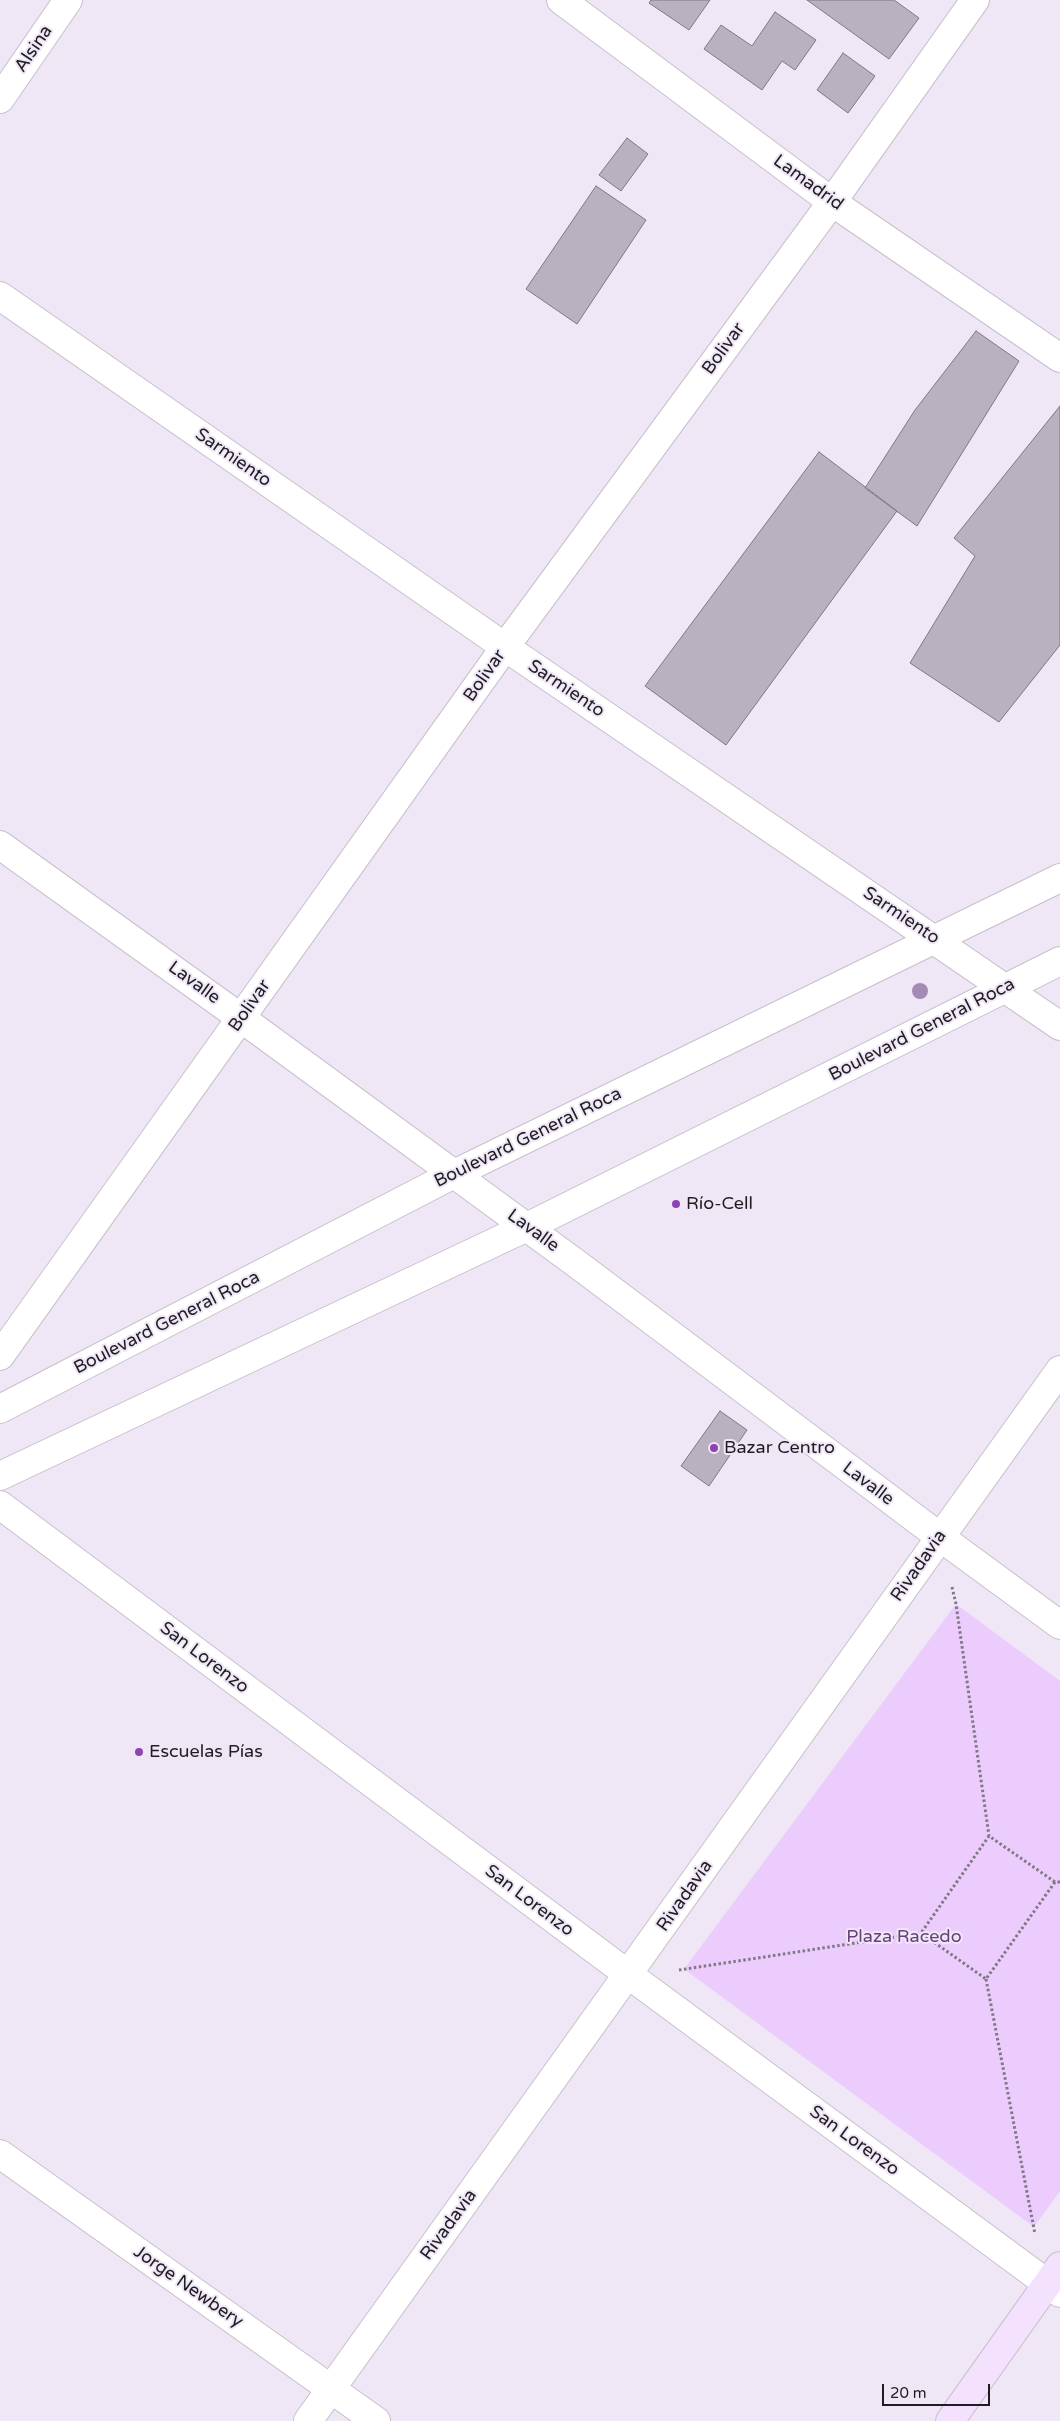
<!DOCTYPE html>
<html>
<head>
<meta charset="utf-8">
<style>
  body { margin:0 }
  #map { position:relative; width:1060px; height:2421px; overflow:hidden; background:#f0e7f6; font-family:"Varela Round",sans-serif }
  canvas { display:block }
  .scale { position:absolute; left:882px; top:2384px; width:108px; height:22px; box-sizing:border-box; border:2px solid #201d22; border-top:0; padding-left:6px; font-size:15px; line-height:18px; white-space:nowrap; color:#201d22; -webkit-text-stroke:4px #f0e7f6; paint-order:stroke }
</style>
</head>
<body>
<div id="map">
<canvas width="1060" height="2421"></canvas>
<div class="scale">20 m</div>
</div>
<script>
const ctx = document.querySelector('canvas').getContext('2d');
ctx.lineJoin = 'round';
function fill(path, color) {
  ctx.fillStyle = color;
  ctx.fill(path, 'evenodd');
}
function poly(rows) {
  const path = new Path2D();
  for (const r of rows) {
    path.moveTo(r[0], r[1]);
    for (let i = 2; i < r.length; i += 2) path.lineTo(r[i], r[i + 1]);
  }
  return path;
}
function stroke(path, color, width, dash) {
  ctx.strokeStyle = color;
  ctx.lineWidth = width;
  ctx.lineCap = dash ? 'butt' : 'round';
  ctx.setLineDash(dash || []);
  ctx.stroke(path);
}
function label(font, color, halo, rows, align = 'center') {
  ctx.font = font + ' "Varela Round",sans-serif';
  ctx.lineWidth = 4;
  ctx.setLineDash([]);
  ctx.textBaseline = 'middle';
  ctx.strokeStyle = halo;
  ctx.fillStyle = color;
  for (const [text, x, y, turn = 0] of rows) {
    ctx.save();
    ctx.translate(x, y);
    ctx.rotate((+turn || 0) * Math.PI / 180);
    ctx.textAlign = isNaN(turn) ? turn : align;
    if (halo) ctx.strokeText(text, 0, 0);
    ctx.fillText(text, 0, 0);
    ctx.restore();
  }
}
fill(poly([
  [956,1604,1060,1681,1060,2191,1034,2227,684,1969]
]), '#ebccfd');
const building = poly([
  [651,0,710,0,689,30,649,3,651,0],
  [807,0,894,0,919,18,889,59,807,0],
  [775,12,816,40,795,70,782,61,762,90,704,49,721,25,752,46,775,12],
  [843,53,875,76,848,113,817,90,843,53],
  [627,138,648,154,621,191,599,175,627,138],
  [596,186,646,220,577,324,526,289,596,186],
  [976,331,1019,361,917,526,865,488,915,410,976,331],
  [1060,406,1060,645,999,722,910,663,975,556,954,538,1060,406],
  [819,452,897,511,726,745,645,686,819,452],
  [720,1411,747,1430,709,1486,681,1466,720,1411]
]);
fill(building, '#b9b1bf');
stroke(building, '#7f7784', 1);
const minor = poly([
  [561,0,832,202,1060,358],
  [0,99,68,0],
  [0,296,505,647,1060,1026],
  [0,845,241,1018,577,1264,940,1537,1060,1625],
  [0,1356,505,647,832,202,975,0],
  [0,1409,454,1174,1060,878],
  [0,1476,527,1227,1060,961],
  [0,1505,629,1975,1060,2293],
  [0,2154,376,2421],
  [308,2421,1060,1370]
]);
const secondary = poly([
  [950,2421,1060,2266]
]);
stroke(minor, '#c8bfcd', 30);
stroke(secondary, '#c8bfcd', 30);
stroke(poly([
  [952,1587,956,1604,989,1836],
  [1055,1882,986,1979,921,1933,989,1836,1055,1882,1060,1882],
  [679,1970,921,1933],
  [986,1979,1035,2234]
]), '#7e7982', 3, [2.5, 2.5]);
stroke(minor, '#fff', 28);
stroke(secondary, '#f4e1fe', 28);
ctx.fillStyle = '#a58bb3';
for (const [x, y] of [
  [920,991]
]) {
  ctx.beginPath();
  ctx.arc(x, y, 8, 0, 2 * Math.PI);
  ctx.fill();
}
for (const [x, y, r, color] of [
  [676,1204,5,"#8f42b3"],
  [714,1448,5,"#8f42b3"],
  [139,1752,5,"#8f42b3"]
]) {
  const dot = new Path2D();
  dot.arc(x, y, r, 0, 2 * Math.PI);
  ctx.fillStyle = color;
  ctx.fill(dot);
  stroke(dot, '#f0e7f6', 2);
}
label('18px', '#201d22', '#f0e7f6', [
  ["Alsina",34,49,-56],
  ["Lamadrid",808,183,36],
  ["Bolivar",724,349,-54],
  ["Sarmiento",233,458,35],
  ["Bolivar",485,676,-55],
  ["Sarmiento",566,689,34],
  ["Sarmiento",901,916,34],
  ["Lavalle",194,983,36],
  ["Bolivar",250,1006,-55],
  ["Boulevard General Roca",922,1030,-27],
  ["Boulevard General Roca",528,1138,-26],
  ["Lavalle",533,1231,36],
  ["Boulevard General Roca",167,1323,-27],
  ["Lavalle",868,1484,37],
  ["Rivadavia",919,1566,-55],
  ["San Lorenzo",204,1658,37],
  ["Rivadavia",685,1896,-55],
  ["San Lorenzo",529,1901,37],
  ["San Lorenzo",854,2141,36],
  ["Rivadavia",449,2225,-54],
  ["Jorge Newbery",188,2287,35]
]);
label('18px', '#201d22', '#f0e7f6', [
  ["Río-Cell",686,1204],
  ["Bazar Centro",724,1448],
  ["Escuelas Pías",149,1752]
], 'left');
label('18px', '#683f7d', '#f0e7f6', [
  ["Plaza Racedo",904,1937]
]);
</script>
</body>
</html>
